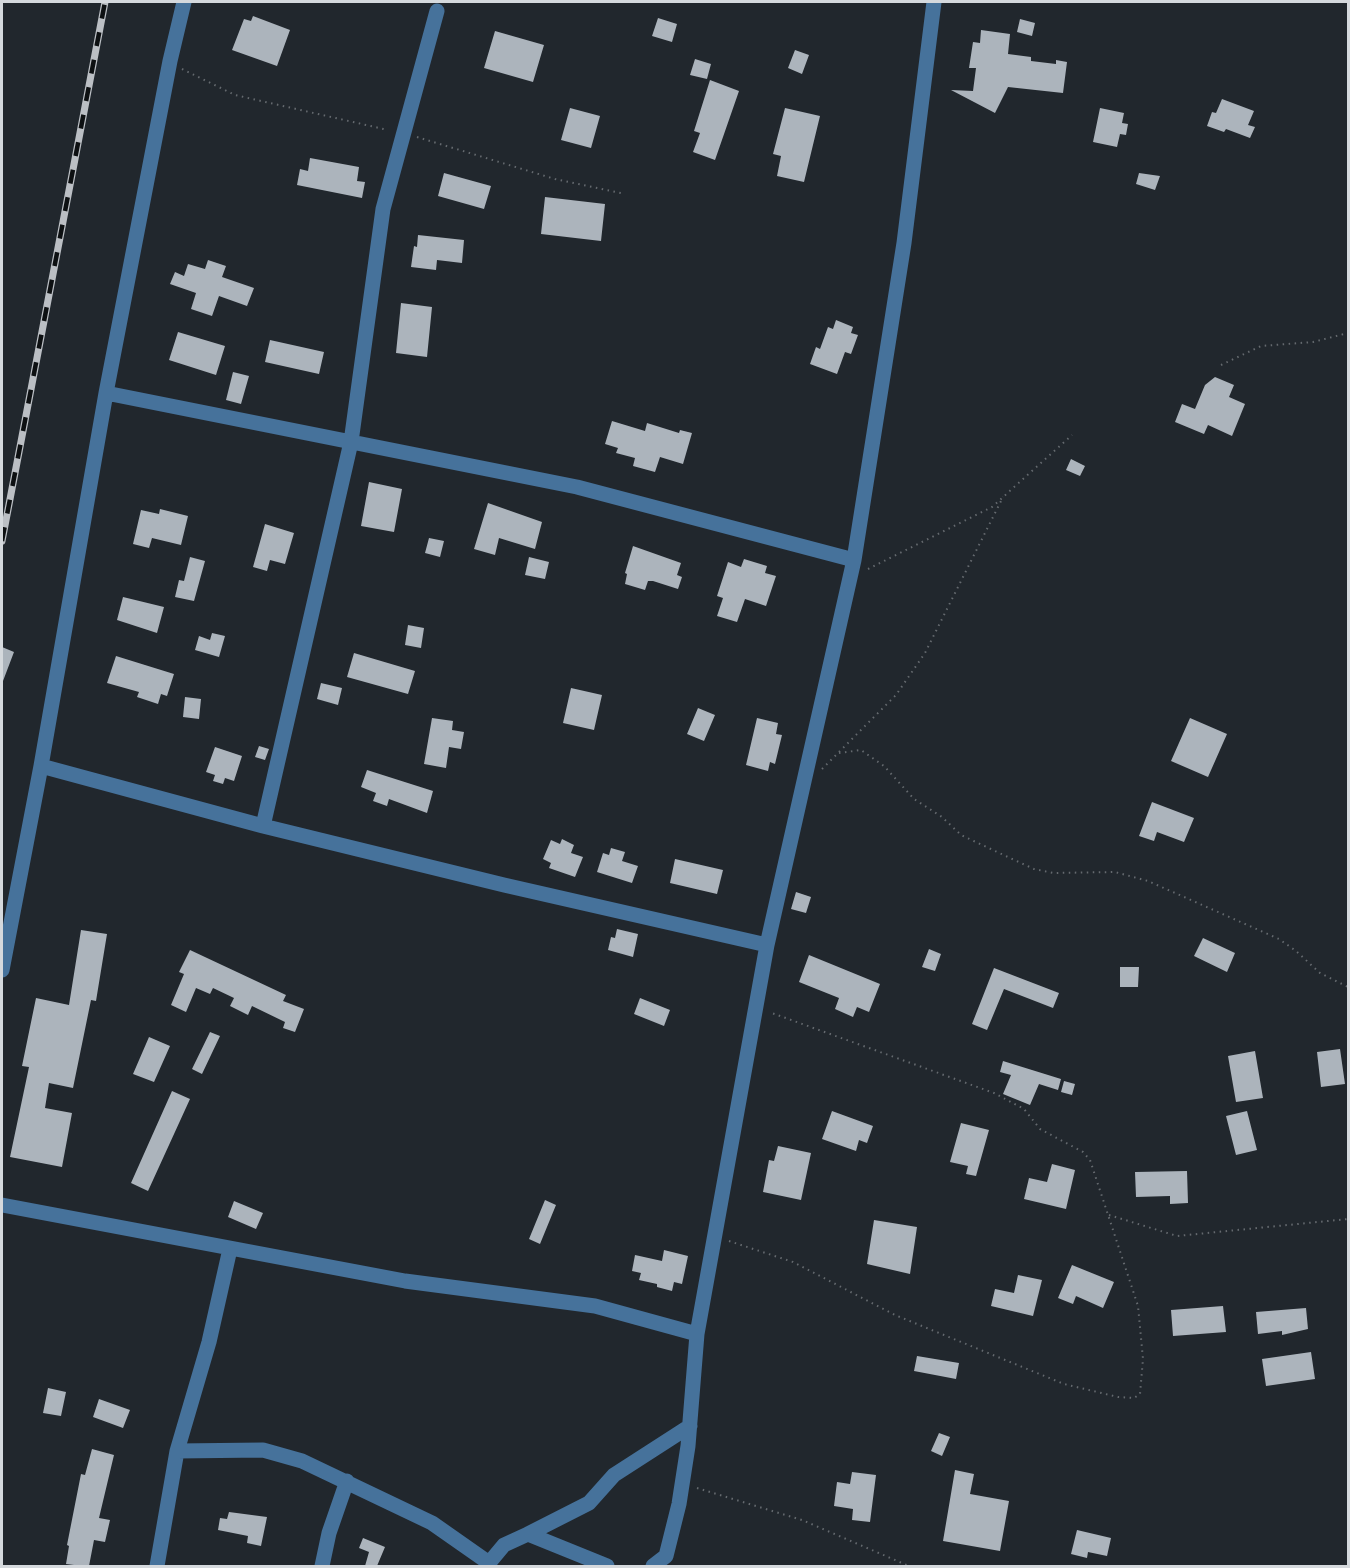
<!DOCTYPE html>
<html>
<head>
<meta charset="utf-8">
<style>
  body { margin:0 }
  #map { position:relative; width:1350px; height:1568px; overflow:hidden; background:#21272d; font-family:"PT Serif",serif }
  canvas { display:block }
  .frame { position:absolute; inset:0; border:3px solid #d5d9dd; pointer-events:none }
</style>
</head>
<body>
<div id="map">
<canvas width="1350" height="1568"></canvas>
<div class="frame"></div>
</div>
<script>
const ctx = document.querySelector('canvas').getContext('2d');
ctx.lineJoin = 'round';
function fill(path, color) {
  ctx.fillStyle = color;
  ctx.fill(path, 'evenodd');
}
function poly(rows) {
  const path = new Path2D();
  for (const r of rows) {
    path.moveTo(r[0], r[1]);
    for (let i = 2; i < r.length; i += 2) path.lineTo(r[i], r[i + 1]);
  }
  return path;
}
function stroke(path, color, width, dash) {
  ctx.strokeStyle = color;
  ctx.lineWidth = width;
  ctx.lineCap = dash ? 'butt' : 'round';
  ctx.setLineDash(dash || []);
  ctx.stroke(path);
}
fill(poly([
  [253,16,290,30,277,66,232,50,244,19,251,21],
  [658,18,677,24,672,42,652,36],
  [1020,19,1035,23,1032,36,1017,32],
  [981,30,1010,34,1008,54,1031,57,1031,61,1056,64,1056,60,1067,62,1063,93,1008,87,995,113,951,90,973,91,976,68,969,68,973,42,980,43],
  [495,31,544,45,533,82,484,68],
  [795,50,809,55,802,74,788,68],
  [695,59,711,64,707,79,690,75],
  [710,80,739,91,715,160,693,152,700,133,694,131],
  [1222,99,1254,111,1248,125,1255,127,1250,138,1226,129,1224,132,1207,126,1212,112,1216,113],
  [570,108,600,116,591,148,561,140],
  [785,108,820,116,804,182,777,176,781,156,773,154],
  [1100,108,1124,113,1122,123,1128,124,1126,135,1120,134,1117,147,1093,142],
  [310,158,359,167,357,181,365,182,362,198,297,185,300,169,308,171],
  [444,173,491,186,484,209,438,196],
  [1139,173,1160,176,1155,190,1136,184],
  [545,197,605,204,601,241,541,234],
  [418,235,464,240,462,263,437,260,436,270,411,267,414,246,417,247],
  [208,260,226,266,222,277,254,288,247,306,219,296,212,316,191,309,196,293,170,284,175,272,184,276,188,264,205,269],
  [401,303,432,307,427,357,396,353],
  [836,320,853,327,851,333,858,335,851,354,845,352,837,374,810,364,816,347,820,349,828,327,833,329],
  [178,332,225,346,216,375,169,360],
  [270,340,324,352,319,374,265,362],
  [233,372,249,376,241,404,226,400],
  [1215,377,1234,385,1229,397,1245,404,1232,436,1208,425,1204,434,1175,422,1182,404,1195,409,1205,385],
  [612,421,645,431,647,423,679,433,680,430,692,433,683,464,660,457,655,472,633,466,635,458,616,453,618,448,605,444],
  [1071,459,1085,466,1080,476,1066,470],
  [369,482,402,489,394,532,361,526],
  [488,503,542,522,535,549,499,538,495,555,474,549],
  [160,509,188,516,181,545,152,538,149,548,133,544,141,510,159,514],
  [265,524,294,533,285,564,270,560,267,571,253,567],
  [429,538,444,541,440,557,425,553],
  [633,546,681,563,677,575,682,577,678,589,653,581,648,581,645,590,625,584,627,574,625,573],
  [190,557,205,561,194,601,175,597,179,580,184,581],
  [529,557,549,562,545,579,525,575],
  [744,559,767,566,765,573,776,576,766,606,745,599,737,622,717,616,723,598,717,596,728,562,741,567],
  [123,597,164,607,157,633,117,620],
  [408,625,424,628,421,648,405,645],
  [212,633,225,636,219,657,195,650,199,636,210,640],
  [2,647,14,652,3,681,2,681],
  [354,653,415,671,408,694,347,677],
  [116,656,174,674,167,696,161,694,158,704,137,697,139,692,107,683],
  [321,683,342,688,338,705,317,699],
  [571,688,602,695,594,730,563,723],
  [185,697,201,699,199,719,183,717],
  [698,708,715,715,704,741,687,734],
  [432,718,453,721,452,730,464,732,461,749,449,747,446,768,424,764],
  [757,718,778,723,776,734,782,735,775,764,770,762,768,771,746,765],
  [1190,718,1227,734,1208,777,1171,761],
  [259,746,269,749,265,760,255,757],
  [215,747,242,756,234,781,225,778,223,784,213,781,215,775,206,772],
  [367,770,433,791,427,813,389,799,387,806,373,801,376,793,361,787],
  [1152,802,1194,818,1184,842,1157,832,1154,841,1139,836],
  [562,839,574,845,571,853,583,857,575,877,549,868,551,863,543,859,551,840,560,844],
  [611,848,625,852,622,861,638,866,632,883,597,872,603,853,609,855],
  [675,859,723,870,717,894,670,883],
  [796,892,811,897,806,913,791,909],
  [617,929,638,934,633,957,608,950,611,937,615,938],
  [81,930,107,934,96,1001,91,1000,73,1088,49,1083,45,1108,72,1113,62,1167,10,1157,29,1067,22,1066,36,998,69,1005],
  [1203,938,1235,953,1227,972,1194,956],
  [929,949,941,954,935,971,922,967],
  [190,950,286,995,283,1001,304,1009,295,1032,283,1028,285,1022,252,1006,248,1015,230,1006,234,998,213,988,210,994,196,988,186,1012,171,1005,184,974,179,972],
  [809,955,880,984,869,1012,857,1007,853,1017,835,1009,839,998,799,982],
  [1120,967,1139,967,1138,987,1120,987],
  [994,968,1059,993,1053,1008,1004,989,987,1030,972,1024],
  [640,998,670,1010,664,1026,634,1014],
  [210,1032,220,1036,202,1074,192,1069],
  [149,1037,170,1046,154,1082,133,1074],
  [1340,1049,1345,1084,1321,1087,1317,1052],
  [1255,1051,1263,1098,1236,1102,1228,1056],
  [1003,1061,1061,1079,1058,1090,1039,1084,1030,1105,1003,1094,1011,1075,1000,1072],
  [1064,1081,1075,1084,1072,1095,1061,1092],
  [172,1091,190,1099,148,1191,131,1183],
  [832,1111,873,1126,867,1143,859,1140,856,1151,822,1139],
  [1247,1111,1257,1150,1236,1155,1226,1116],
  [961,1123,989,1130,976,1176,966,1174,968,1166,950,1162],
  [778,1146,811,1153,801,1200,763,1192,769,1160,774,1161],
  [1052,1164,1075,1170,1066,1209,1024,1199,1029,1178,1047,1182],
  [1187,1171,1188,1203,1170,1204,1170,1196,1136,1197,1135,1172],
  [545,1200,556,1205,540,1244,529,1239],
  [234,1201,263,1213,256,1229,228,1217],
  [874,1220,917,1227,910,1274,867,1264],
  [664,1250,688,1256,682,1284,674,1282,672,1291,657,1287,657,1284,639,1280,641,1273,632,1271,635,1255,662,1261],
  [1072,1265,1114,1282,1103,1308,1076,1296,1073,1304,1058,1298],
  [1018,1275,1042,1280,1033,1316,991,1306,995,1289,1014,1293],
  [1223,1306,1226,1332,1173,1336,1171,1310],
  [1306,1308,1308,1329,1282,1335,1282,1331,1258,1334,1256,1312],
  [1311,1352,1315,1379,1266,1386,1262,1359],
  [917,1356,959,1363,956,1379,914,1371],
  [48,1388,66,1392,61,1416,43,1413],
  [99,1399,130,1410,123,1428,93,1417],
  [939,1433,950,1437,942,1456,931,1451],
  [92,1449,114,1455,99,1518,110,1520,105,1542,94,1540,89,1566,82,1566,66,1564,69,1546,67,1545,81,1474,85,1475],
  [955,1470,974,1474,970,1494,1009,1501,1000,1551,943,1541],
  [852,1472,876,1475,870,1522,852,1520,853,1509,834,1506,837,1482,850,1484],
  [229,1512,267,1517,261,1546,247,1543,248,1536,218,1530,220,1518,227,1519],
  [1077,1530,1111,1538,1107,1556,1088,1552,1087,1558,1071,1554],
  [363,1538,385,1547,377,1566,365,1566,369,1552,359,1548]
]), '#acb4bc');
stroke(poly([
  [182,69,235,95,388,130],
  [417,137,555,179,625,194],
  [1221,365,1261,346,1313,342,1348,333],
  [868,569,992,507,1072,435],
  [839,753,861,750,884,766,914,799,942,817,961,835,995,851,1034,869,1053,873,1115,872,1148,881,1279,939,1296,951,1320,973,1348,987],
  [822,769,896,695,925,653,1003,497],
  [1109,1215,1177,1236,1348,1219],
  [729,1241,793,1262,895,1315,1064,1384,1118,1397,1134,1398,1140,1394,1143,1359,1138,1306,1090,1160,1083,1152,1040,1129,1024,1109,994,1093,769,1012],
  [697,1488,802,1520,909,1566]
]), '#656a6f', 2, [1.5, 4.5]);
stroke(poly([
  [106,393,577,487,854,560,767,945,697,1334,688,1446,679,1504,666,1556,653,1566],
  [854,560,904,243,934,2],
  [41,766,263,826,504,885,767,945],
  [263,826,351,442,383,209,437,11],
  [2,970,41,766,106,393,170,61,184,2],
  [2,1205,405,1281,595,1306,697,1334],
  [177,1451,263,1450,302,1461,432,1523,489,1563,504,1545,528,1534,607,1566],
  [528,1534,589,1503,614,1475,690,1426],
  [157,1566,177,1451,209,1342,230,1249],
  [322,1566,329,1533,347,1481]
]), '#46729b', 15);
const rail = poly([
  [2,541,105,2]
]);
stroke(rail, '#bbbfc4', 7);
stroke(rail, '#0d1012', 4.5, [14]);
</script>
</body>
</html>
